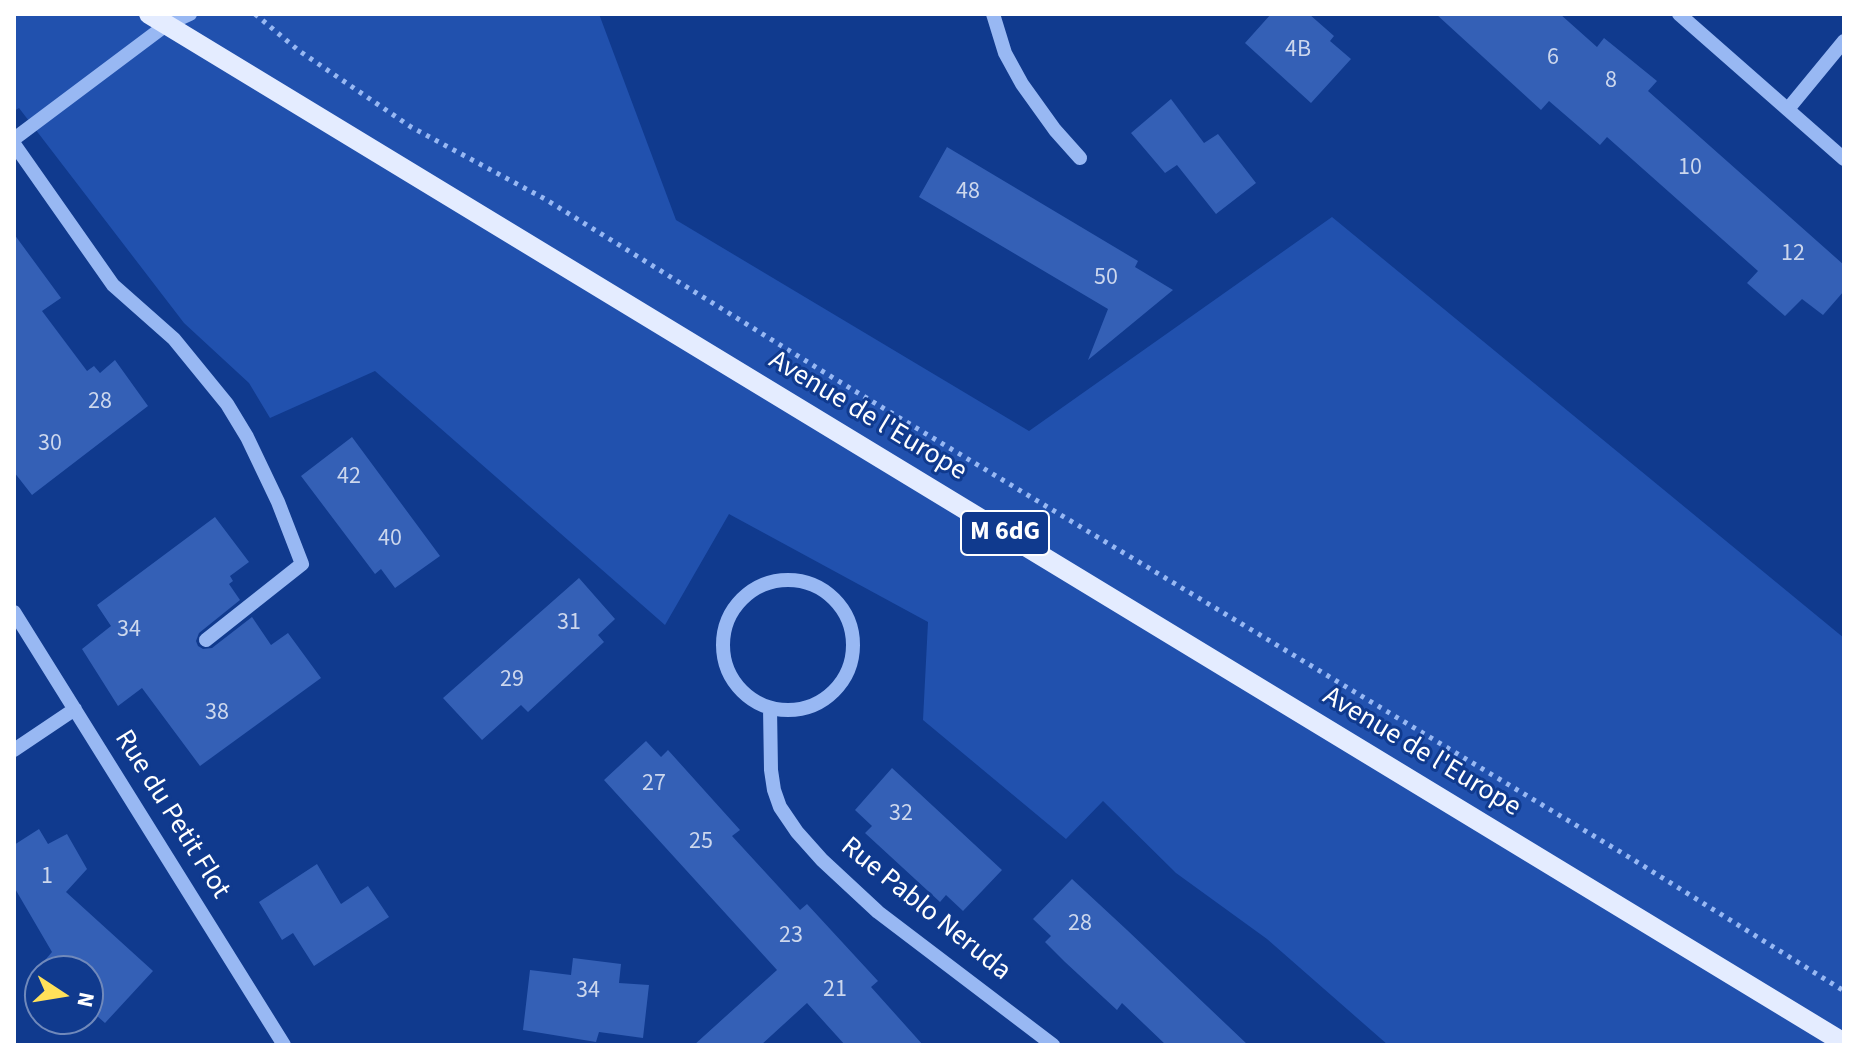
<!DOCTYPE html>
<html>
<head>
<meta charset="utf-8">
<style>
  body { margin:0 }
  #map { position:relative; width:1858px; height:1059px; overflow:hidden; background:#103a8e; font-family:"Source Sans 3",sans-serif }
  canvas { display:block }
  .frame { position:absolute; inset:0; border:16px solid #fff; pointer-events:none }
  .north { position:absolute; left:24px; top:955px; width:80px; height:80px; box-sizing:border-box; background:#103a8e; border:2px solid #7089bb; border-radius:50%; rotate:102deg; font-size:22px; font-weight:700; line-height:32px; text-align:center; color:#fff }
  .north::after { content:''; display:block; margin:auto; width:28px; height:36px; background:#ffe15a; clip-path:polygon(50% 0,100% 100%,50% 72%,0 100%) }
</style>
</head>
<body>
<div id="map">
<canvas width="1858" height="1059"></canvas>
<div class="frame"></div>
<div class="north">N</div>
</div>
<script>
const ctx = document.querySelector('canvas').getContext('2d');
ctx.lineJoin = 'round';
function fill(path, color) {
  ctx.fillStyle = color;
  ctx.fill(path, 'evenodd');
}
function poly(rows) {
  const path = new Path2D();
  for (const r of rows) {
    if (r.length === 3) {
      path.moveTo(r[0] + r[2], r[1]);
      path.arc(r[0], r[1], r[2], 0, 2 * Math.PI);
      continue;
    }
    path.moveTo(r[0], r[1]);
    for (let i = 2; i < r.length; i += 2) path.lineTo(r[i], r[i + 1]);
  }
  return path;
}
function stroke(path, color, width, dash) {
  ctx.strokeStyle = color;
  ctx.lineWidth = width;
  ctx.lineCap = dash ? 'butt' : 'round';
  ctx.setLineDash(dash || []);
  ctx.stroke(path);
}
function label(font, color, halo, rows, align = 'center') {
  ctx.font = font + ' "Source Sans 3",sans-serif';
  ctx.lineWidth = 6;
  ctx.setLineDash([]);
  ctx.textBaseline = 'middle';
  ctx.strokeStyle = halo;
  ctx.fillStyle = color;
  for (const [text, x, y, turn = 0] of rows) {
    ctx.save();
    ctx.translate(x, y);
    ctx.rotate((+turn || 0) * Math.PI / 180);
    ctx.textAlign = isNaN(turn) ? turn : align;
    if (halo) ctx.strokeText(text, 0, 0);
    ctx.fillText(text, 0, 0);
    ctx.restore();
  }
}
fill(poly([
  [14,14,599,14,676,220,1029,431,1332,217,1844,638,1844,1045,1388,1045,1267,939,1176,873,1103,801,1066,839,923,720,928,622,729,514,665,625,375,371,270,418,249,383,184,323,19,108,14,111]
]), '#2151ae');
fill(poly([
  [1271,14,1309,14,1334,36,1330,41,1351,59,1311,103,1245,43],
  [1436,14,1560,14,1597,47,1604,38,1657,81,1648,91,1844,265,1844,291,1823,315,1802,299,1785,316,1747,283,1758,271,1607,137,1600,145,1549,101,1541,110],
  [1171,99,1204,143,1218,134,1256,183,1216,214,1177,165,1165,173,1131,133],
  [947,147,1138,261,1135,267,1173,290,1088,360,1108,309,919,197],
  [14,234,61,298,42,311,87,371,94,366,100,373,115,360,148,406,32,495,14,472],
  [352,437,440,556,395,588,381,569,375,574,301,476],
  [215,517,249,562,230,576,233,581,229,584,240,600,199,633,196,641,198,646,203,649,212,648,252,617,271,645,288,633,321,678,200,766,142,688,118,706,82,649,111,626,97,605],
  [579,578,615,619,598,635,604,642,528,712,521,705,482,740,443,698],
  [646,741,661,757,668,750,740,830,732,836,800,910,807,904,878,981,871,987,923,1045,845,1045,807,1003,761,1045,694,1045,777,970,604,780],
  [892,768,1002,870,963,911,946,895,940,902,865,833,872,826,855,810],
  [39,829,48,844,67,834,87,869,66,892,153,971,105,1023,88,1008,88,971,46,971,40,966,52,952,14,887,14,845],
  [317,864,341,904,368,886,389,917,314,966,293,933,282,940,259,902],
  [1072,879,1127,930,1248,1045,1166,1045,1122,1003,1117,1010,1065,962,1045,942,1051,936,1033,919],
  [573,958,621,964,619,983,649,985,643,1038,599,1032,596,1042,523,1030,530,970,571,975]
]), '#3460b6');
stroke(poly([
  [255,14,298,50,411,127,545,199,835,379,1637,862,1844,991]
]), '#98b8f3', 5, [4, 6]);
stroke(poly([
  [993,14,1005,53,1022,84,1055,130,1080,158],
  [1679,14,1844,159],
  [1788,109,1844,41],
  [14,139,166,25,190,14],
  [14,144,113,285,174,339,227,404,247,437,278,502,302,564,206,640],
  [788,645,65],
  [14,612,284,1045],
  [770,708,771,770,774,790,780,807,797,832,822,860,878,912,1053,1045],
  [14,750,75,709]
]), '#98b8f3', 14);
stroke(poly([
  [149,14,1844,1043]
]), '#e4ecff', 20);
label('24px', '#ccd7ed', null, [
  ["4B",1298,51],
  ["6",1553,59],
  ["8",1611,82],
  ["10",1690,169],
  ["48",968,193],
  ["12",1793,255],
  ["50",1106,279],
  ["28",100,403],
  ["30",50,445],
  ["42",349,478],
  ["40",390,540],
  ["31",569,624],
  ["34",129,631],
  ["29",512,681],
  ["38",217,714],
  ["27",654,785],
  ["32",901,815],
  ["25",701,843],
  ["1",47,878],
  ["28",1080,925],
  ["23",791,937],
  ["21",835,991],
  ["34",588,992]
]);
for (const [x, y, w] of [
  [1005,533,88]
]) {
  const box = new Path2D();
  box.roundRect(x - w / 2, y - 22, w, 44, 6);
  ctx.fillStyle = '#103a8e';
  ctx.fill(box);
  stroke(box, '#fff', 2);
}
label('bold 26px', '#fff', null, [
  ["M 6dG",1005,533]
]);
label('28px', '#fff', '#103a8e', [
  ["Avenue de l'Europe",867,417,31],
  ["Avenue de l'Europe",1421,753,31],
  ["Rue du Petit Flot",171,815,58],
  ["Rue Pablo Neruda",925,910,39]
]);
</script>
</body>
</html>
